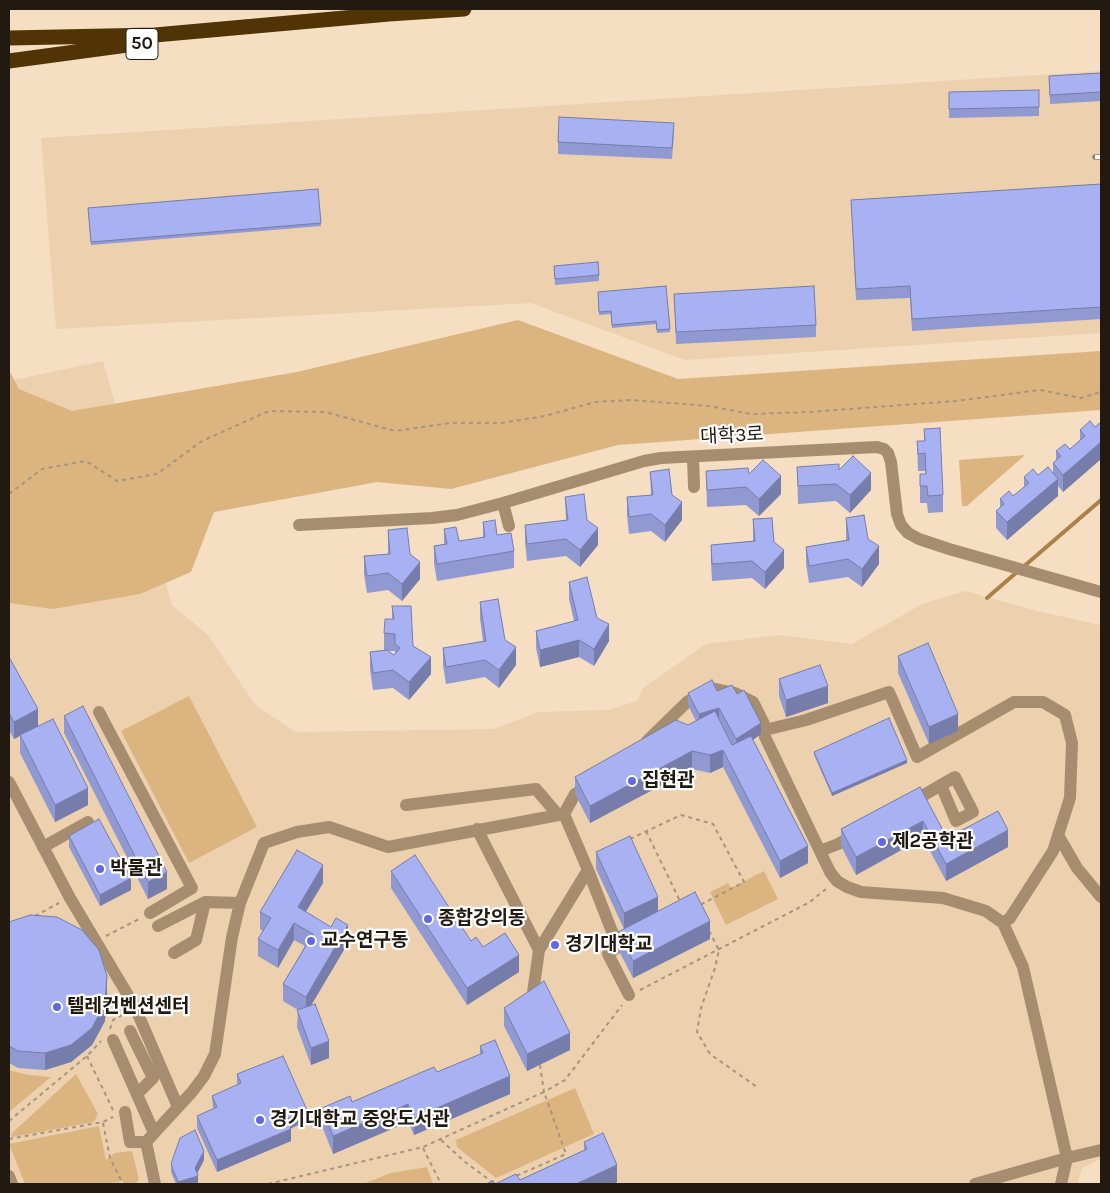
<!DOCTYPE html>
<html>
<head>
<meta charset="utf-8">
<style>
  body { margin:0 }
  #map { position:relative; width:1110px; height:1193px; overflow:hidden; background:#f5dec2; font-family:Karla,sans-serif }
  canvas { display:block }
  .frame { position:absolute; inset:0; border:10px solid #221a10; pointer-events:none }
</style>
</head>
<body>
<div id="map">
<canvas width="1110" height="1193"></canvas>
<div class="frame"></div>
</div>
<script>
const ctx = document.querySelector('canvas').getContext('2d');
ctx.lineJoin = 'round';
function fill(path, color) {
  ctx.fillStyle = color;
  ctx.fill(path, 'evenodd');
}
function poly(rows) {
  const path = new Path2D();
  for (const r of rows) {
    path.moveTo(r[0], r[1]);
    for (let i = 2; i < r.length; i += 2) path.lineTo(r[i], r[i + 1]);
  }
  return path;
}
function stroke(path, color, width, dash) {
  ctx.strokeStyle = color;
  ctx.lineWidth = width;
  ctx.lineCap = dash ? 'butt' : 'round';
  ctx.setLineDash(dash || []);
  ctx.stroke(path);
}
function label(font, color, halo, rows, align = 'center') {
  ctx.font = font + ' Karla,"Noto Sans KR",sans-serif';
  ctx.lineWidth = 4.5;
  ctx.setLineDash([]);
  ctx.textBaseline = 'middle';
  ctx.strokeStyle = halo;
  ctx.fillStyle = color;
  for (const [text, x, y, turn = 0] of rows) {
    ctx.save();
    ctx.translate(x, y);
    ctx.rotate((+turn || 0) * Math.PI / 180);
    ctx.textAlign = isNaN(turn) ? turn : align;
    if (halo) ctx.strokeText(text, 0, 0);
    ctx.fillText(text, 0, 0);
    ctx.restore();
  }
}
fill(poly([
  [1101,71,1101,333,685,360,531,303,56,329,41,138],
  [103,361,172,605,208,635,256,706,296,732,493,729,539,712,609,710,637,701,643,688,706,644,778,635,852,644,922,604,965,591,1041,612,1101,625,1101,1159,1082,1168,1077,1184,9,1184,9,381]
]), '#edd1ae');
fill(poly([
  [518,320,678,379,1101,351,1101,410,618,445,451,489,377,482,214,512,191,572,140,594,53,609,9,603,9,370,19,389,72,411,297,372],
  [1025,455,967,506,962,506,959,460],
  [189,696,257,827,189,863,121,731],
  [764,871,778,899,726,925,710,892,728,883,731,888],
  [9,1070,29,1075,51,1077,9,1112],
  [76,1074,98,1114,94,1122,12,1137,11,1134],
  [575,1088,594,1134,496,1178,457,1147,456,1140],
  [99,1126,106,1160,115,1153,132,1151,139,1179,136,1184,126,1184,122,1181,102,1184,25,1184,9,1144],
  [427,1167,433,1184,363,1184,391,1173]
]), '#dcb480');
stroke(poly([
  [1022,568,1101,500],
  [987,598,1017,572]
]), '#ac8148', 4);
stroke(poly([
  [9,494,42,469,86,461,117,481,157,474,202,441,269,411,325,412,395,431,450,423,501,423,545,416,595,402,631,400,709,406,751,414,809,412,956,401,1040,390,1081,398,1101,392],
  [646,831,680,901],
  [630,839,681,815,713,824,744,882,700,905],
  [35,916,59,903],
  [709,931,719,950,715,968,701,1008,697,1032,710,1054,757,1087],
  [106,936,139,919],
  [640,990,810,902,827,888],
  [110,1029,113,1020,124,1014],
  [87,1056,113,1110],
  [540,1065,544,1092,565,1080,622,1005],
  [9,1121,87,1056,101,1041],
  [103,1123,110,1158,123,1184],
  [9,1139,103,1122,113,1117],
  [441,1140,465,1162,495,1184],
  [423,1148,441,1184],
  [115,1184,122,1183],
  [268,1184,423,1147,544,1092,566,1154,516,1176]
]), '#a5947f', 2, [4, 4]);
stroke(poly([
  [693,457,694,487],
  [503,503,509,526],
  [299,525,432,518,457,515,503,503,644,461,661,458,877,447,884,449,888,453,891,462,897,514,901,525,908,533,919,539,949,549,1101,592],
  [99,712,192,888,150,913],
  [765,730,806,720,889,692,917,757,1014,702,1043,702,1065,715,1072,743,1070,798,1053,851,1010,918,1003,923],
  [647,741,687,702,711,688,735,693,753,702,764,724,765,737,830,872,837,881,847,887,861,892,943,898,986,911,1003,923,1023,967,1067,1158,1061,1184],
  [9,782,70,898,135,1007,178,1107],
  [910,803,941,785,955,777,973,812,956,821,941,785],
  [406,805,536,789,558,815],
  [477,829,539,950],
  [1058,835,1077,868,1101,897],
  [43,847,88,822],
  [820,851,838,844,856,834],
  [588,870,618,947,608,954,629,995],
  [158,926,205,902,240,903],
  [174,953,196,940,205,902],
  [532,1000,539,950,588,870,564,814],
  [130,1031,153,1078,137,1094],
  [113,1040,154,1133],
  [125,1112,130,1142,146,1142],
  [9,1176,12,1184],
  [155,1184,146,1142,192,1092,204,1076,215,1054,232,937,240,903,264,843,297,832,329,827,388,847,564,814,575,794,588,786],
  [975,1184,1067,1158,1101,1150]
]), '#a68d6f', 12);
stroke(poly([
  [9,38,155,35,389,14,464,9],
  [9,61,142,43]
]), '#503406', 15);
const rail = poly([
  [1095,157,1101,157]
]);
stroke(rail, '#91816e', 5.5);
stroke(rail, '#fff', 4, [11]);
fill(poly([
  [1101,73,1101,101,1050,104,1049,76],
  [1039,90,1039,116,949,118,949,92],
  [674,134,672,159,558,154,558,142],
  [1101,184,1101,319,912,331,910,298,856,300,851,200],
  [318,189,321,226,91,245,88,208],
  [554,266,599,275,599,281,555,285],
  [666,286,670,332,657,333,656,324,612,328,611,314,599,315,598,292],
  [674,294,816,325,816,337,676,344],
  [1101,422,1101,459,1063,492,1058,486,1058,496,1007,540,996,528,996,511,1000,508,1000,499,1013,496,1024,487,1024,477,1053,473,1053,463,1056,460,1056,451,1070,449,1080,440,1080,430,1095,427],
  [924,429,943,495,943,512,928,513,927,503,920,503,920,474,926,474,925,471,918,471,917,441,924,441],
  [797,467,839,470,871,490,850,513,836,501,798,504],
  [706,471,749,474,781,494,759,516,746,505,707,507],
  [650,472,672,495,682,520,665,542,651,531,629,534,627,515,627,497,651,495],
  [565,497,587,520,598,545,580,567,566,556,527,561,525,542,525,525,566,520],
  [846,518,868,539,879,564,862,587,848,577,809,583,806,564,806,547,846,540],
  [753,519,774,542,784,568,765,589,752,578,712,581,711,562,711,545,753,541],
  [483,522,514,551,514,568,437,581,434,563,434,546,444,544,444,529,459,541,483,538],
  [388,530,410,554,420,579,402,601,388,590,367,593,364,574,364,556,388,554],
  [569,582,597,618,609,641,594,666,579,657,540,667,536,648,536,631,574,621,569,599],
  [480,602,505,640,516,665,499,688,485,677,446,684,443,665,443,648,483,641,480,619],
  [392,606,413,646,431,674,409,700,393,688,373,690,370,669,370,652,384,650,384,633,392,619],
  [388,651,395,651,395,654,394,655],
  [898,656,958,731,929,744,898,673],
  [9,657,38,726,22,734,88,805,55,822,20,753,20,736,14,739,9,730],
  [779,679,828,703,786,717,779,696],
  [717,691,761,734,753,740,808,863,780,878,723,767,710,773,692,769,590,823,575,794,575,777,696,721,688,705,688,693],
  [64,716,167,889,148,899,64,733],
  [814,752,907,763,832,796,814,755],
  [920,787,947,838,1008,847,946,881,923,838,856,875,841,846,841,829],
  [69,836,131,890,100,906,69,847],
  [596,852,658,911,710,939,633,978,618,949,618,932,624,929,596,869],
  [391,871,471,941,483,947,519,972,467,1005,391,888],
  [323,883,306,912,348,943,311,1005,329,1058,311,1065,297,1027,298,1010,283,1001,283,984,305,946,294,940,278,968,258,956,258,939,263,931,260,929,260,912],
  [9,922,107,993,105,1021,92,1045,71,1062,45,1070,18,1068,9,1063],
  [504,1008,570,1050,527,1071,504,1026],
  [480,1046,510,1094,414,1135,408,1122,333,1154,322,1126,322,1108,352,1102,437,1072,480,1054],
  [237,1074,307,1121,291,1128,291,1141,217,1172,197,1128,197,1116,213,1109,212,1096,237,1085],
  [584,1142,617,1182,613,1184,495,1184,520,1180,584,1150],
  [204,1160,197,1174,198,1184,176,1184,171,1172,171,1164]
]), '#9099d1');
fill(poly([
  [1101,442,1101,459,1063,492,1063,475],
  [871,473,871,490,850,513,850,495],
  [781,476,781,494,759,516,759,499],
  [1058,479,1058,496,1007,540,1007,522],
  [682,502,682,520,665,542,665,525],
  [598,528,598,545,580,567,580,550],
  [879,546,879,564,862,587,862,569],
  [784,550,784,568,765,589,765,572],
  [420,562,420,579,402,601,402,584],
  [609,624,609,641,594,666,594,649],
  [579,640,579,657,540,667,540,650],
  [516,647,516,665,499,688,499,670],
  [431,657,431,674,409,700,409,682],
  [828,686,828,703,786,717,786,700],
  [719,708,719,720,699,726,699,714],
  [38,709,38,726,14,739,14,722],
  [958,714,958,731,929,744,929,727],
  [761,723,761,734,736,751,736,739],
  [723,750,723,767,710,773,710,755],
  [692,751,692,769,590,823,590,806],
  [907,760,907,763,832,796,832,793],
  [88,788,88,805,55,822,55,805],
  [923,821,923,838,856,875,856,857],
  [1008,830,1008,847,946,881,946,864],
  [808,846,808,863,780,878,780,861],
  [323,865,323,883,298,924,298,907],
  [167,872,167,889,148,899,148,882],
  [131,878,131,890,100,906,100,895],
  [658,897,658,914,624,930,624,913],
  [710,921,710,939,633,978,633,961],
  [294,923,294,940,278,968,278,950],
  [348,925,348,943,306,1014,306,997],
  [519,955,519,972,467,1005,467,988],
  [107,976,107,993,105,1021,92,1045,71,1062,45,1070,45,1053],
  [570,1033,570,1050,527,1071,527,1054],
  [329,1041,329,1058,311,1065,311,1048],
  [510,1076,510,1094,414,1135,414,1118],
  [408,1104,408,1122,333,1154,333,1136],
  [307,1110,307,1121,287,1130,287,1119],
  [291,1129,291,1141,217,1172,217,1160],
  [204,1151,204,1160,195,1177,195,1168],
  [617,1165,617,1182,613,1184,576,1184],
  [198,1176,198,1184,178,1184,178,1182]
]), '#767daa');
const building = poly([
  [1101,73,1101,92,1050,95,1049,76,1101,73],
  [1039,90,1039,107,949,109,949,92,1039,90],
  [559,117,674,123,672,148,558,142,559,117],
  [1101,184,1101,307,912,319,910,286,856,289,851,200,1101,184],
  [318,189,321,223,91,242,88,208,318,189],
  [598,262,599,275,555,279,554,266,598,262],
  [666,286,670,329,657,330,656,321,612,325,611,311,599,312,598,292,666,286],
  [814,286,816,325,676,332,674,294,814,286],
  [1090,421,1095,427,1101,422,1101,442,1063,475,1053,463,1061,456,1056,451,1065,444,1070,449,1085,436,1080,430,1090,421],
  [940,428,943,495,928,496,927,486,920,486,920,474,926,474,925,453,918,454,917,441,925,441,924,429,940,428],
  [853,456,871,473,850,495,836,484,798,486,797,467,839,464,839,470,853,456],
  [763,460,781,476,759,499,746,487,707,490,706,471,748,468,749,474,763,460],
  [1048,467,1058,479,1007,522,996,511,1004,504,1000,499,1009,491,1013,496,1029,483,1024,477,1033,469,1038,475,1048,467],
  [669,469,672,495,682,502,665,525,651,514,629,517,627,497,653,495,650,472,669,469],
  [584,494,587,520,598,528,580,550,566,539,527,544,525,525,568,520,565,497,584,494],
  [864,515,868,539,879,546,862,569,848,559,809,566,806,547,849,540,846,518,864,515],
  [772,518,774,542,784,550,765,572,752,561,712,564,711,545,755,541,753,519,772,518],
  [495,520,497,535,511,533,514,551,437,564,434,546,447,544,444,529,456,527,459,541,485,537,483,522,495,520],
  [407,528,410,554,420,562,402,584,388,573,367,576,364,556,390,554,388,530,407,528],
  [587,577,597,618,609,624,594,649,579,640,540,650,536,631,578,620,569,582,587,577],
  [498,599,505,640,516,647,499,670,485,660,446,667,443,648,486,641,480,602,498,599],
  [392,606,411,606,413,646,431,657,409,682,393,670,373,673,370,652,387,650,394,655,400,648,395,644,395,634,384,633,385,619,394,619,392,606],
  [928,643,958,714,929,727,898,656,928,643],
  [9,657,38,709,14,722,9,713,9,657],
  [820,665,828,686,786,700,779,679,820,665],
  [712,680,717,691,732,685,737,694,744,690,761,723,736,739,719,708,699,714,688,693,712,680],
  [83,706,167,872,148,882,64,716,83,706],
  [715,711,732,745,751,736,808,846,780,861,723,750,710,755,692,751,590,806,575,777,676,720,688,725,715,711],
  [889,718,907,760,832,793,814,752,889,718],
  [53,719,88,788,55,805,20,735,53,719],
  [920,787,947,838,998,811,1008,830,946,864,923,821,856,857,841,829,920,787],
  [99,819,131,878,100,895,69,836,99,819],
  [630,836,658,897,624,913,596,852,630,836],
  [297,850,323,865,298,907,331,927,336,918,348,925,306,997,283,984,313,934,294,923,278,950,258,939,271,918,260,912,297,850],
  [415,855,471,941,476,937,483,947,505,933,519,955,467,988,391,871,415,855],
  [695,892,710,921,633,961,618,932,695,892],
  [30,915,57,917,82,930,99,950,107,976,105,1003,92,1028,71,1045,45,1053,18,1051,9,1046,9,922,30,915],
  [544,981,570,1033,527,1054,504,1008,544,981],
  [315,1004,329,1041,311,1048,297,1010,315,1004],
  [495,1040,510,1076,414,1118,408,1104,333,1136,322,1108,350,1096,352,1102,434,1067,437,1072,483,1053,480,1046,495,1040],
  [283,1056,307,1110,287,1119,291,1129,217,1160,197,1116,217,1107,212,1096,241,1083,237,1074,283,1056],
  [195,1130,204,1151,195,1168,198,1176,178,1182,171,1164,180,1138,195,1130],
  [603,1133,617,1165,576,1184,495,1184,516,1174,520,1180,587,1149,584,1142,603,1133],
  [493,1181,495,1184,486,1184,493,1181]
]);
fill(building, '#a8b2f3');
stroke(building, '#767daa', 1);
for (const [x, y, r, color] of [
  [632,781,5,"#6368e1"],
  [882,842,5,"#6368e1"],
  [100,869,5,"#6368e1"],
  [428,919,5,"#6368e1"],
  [311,941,5,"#6368e1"],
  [555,945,5,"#6368e1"],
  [57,1007,5,"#6368e1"],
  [260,1120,5,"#6368e1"]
]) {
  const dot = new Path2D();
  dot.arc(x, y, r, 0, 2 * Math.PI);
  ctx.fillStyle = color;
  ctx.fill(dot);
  stroke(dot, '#fff', 2);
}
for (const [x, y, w] of [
  [142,44,32]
]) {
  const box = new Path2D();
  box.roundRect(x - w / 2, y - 15.5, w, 31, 4);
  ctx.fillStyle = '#fff';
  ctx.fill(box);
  stroke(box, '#221a10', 1);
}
label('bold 18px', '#221a10', null, [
  ["50",142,44]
]);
label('19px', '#221a10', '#fff', [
  ["대학3로",732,436,-3]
]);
label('bold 19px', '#221a10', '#fff', [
  ["집현관",642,781],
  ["제2공학관",892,842],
  ["박물관",110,869],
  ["종합강의동",438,919],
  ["교수연구동",321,941],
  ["경기대학교",565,945],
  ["텔레컨벤션센터",67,1007],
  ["경기대학교 중앙도서관",270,1120]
], 'left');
</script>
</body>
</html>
